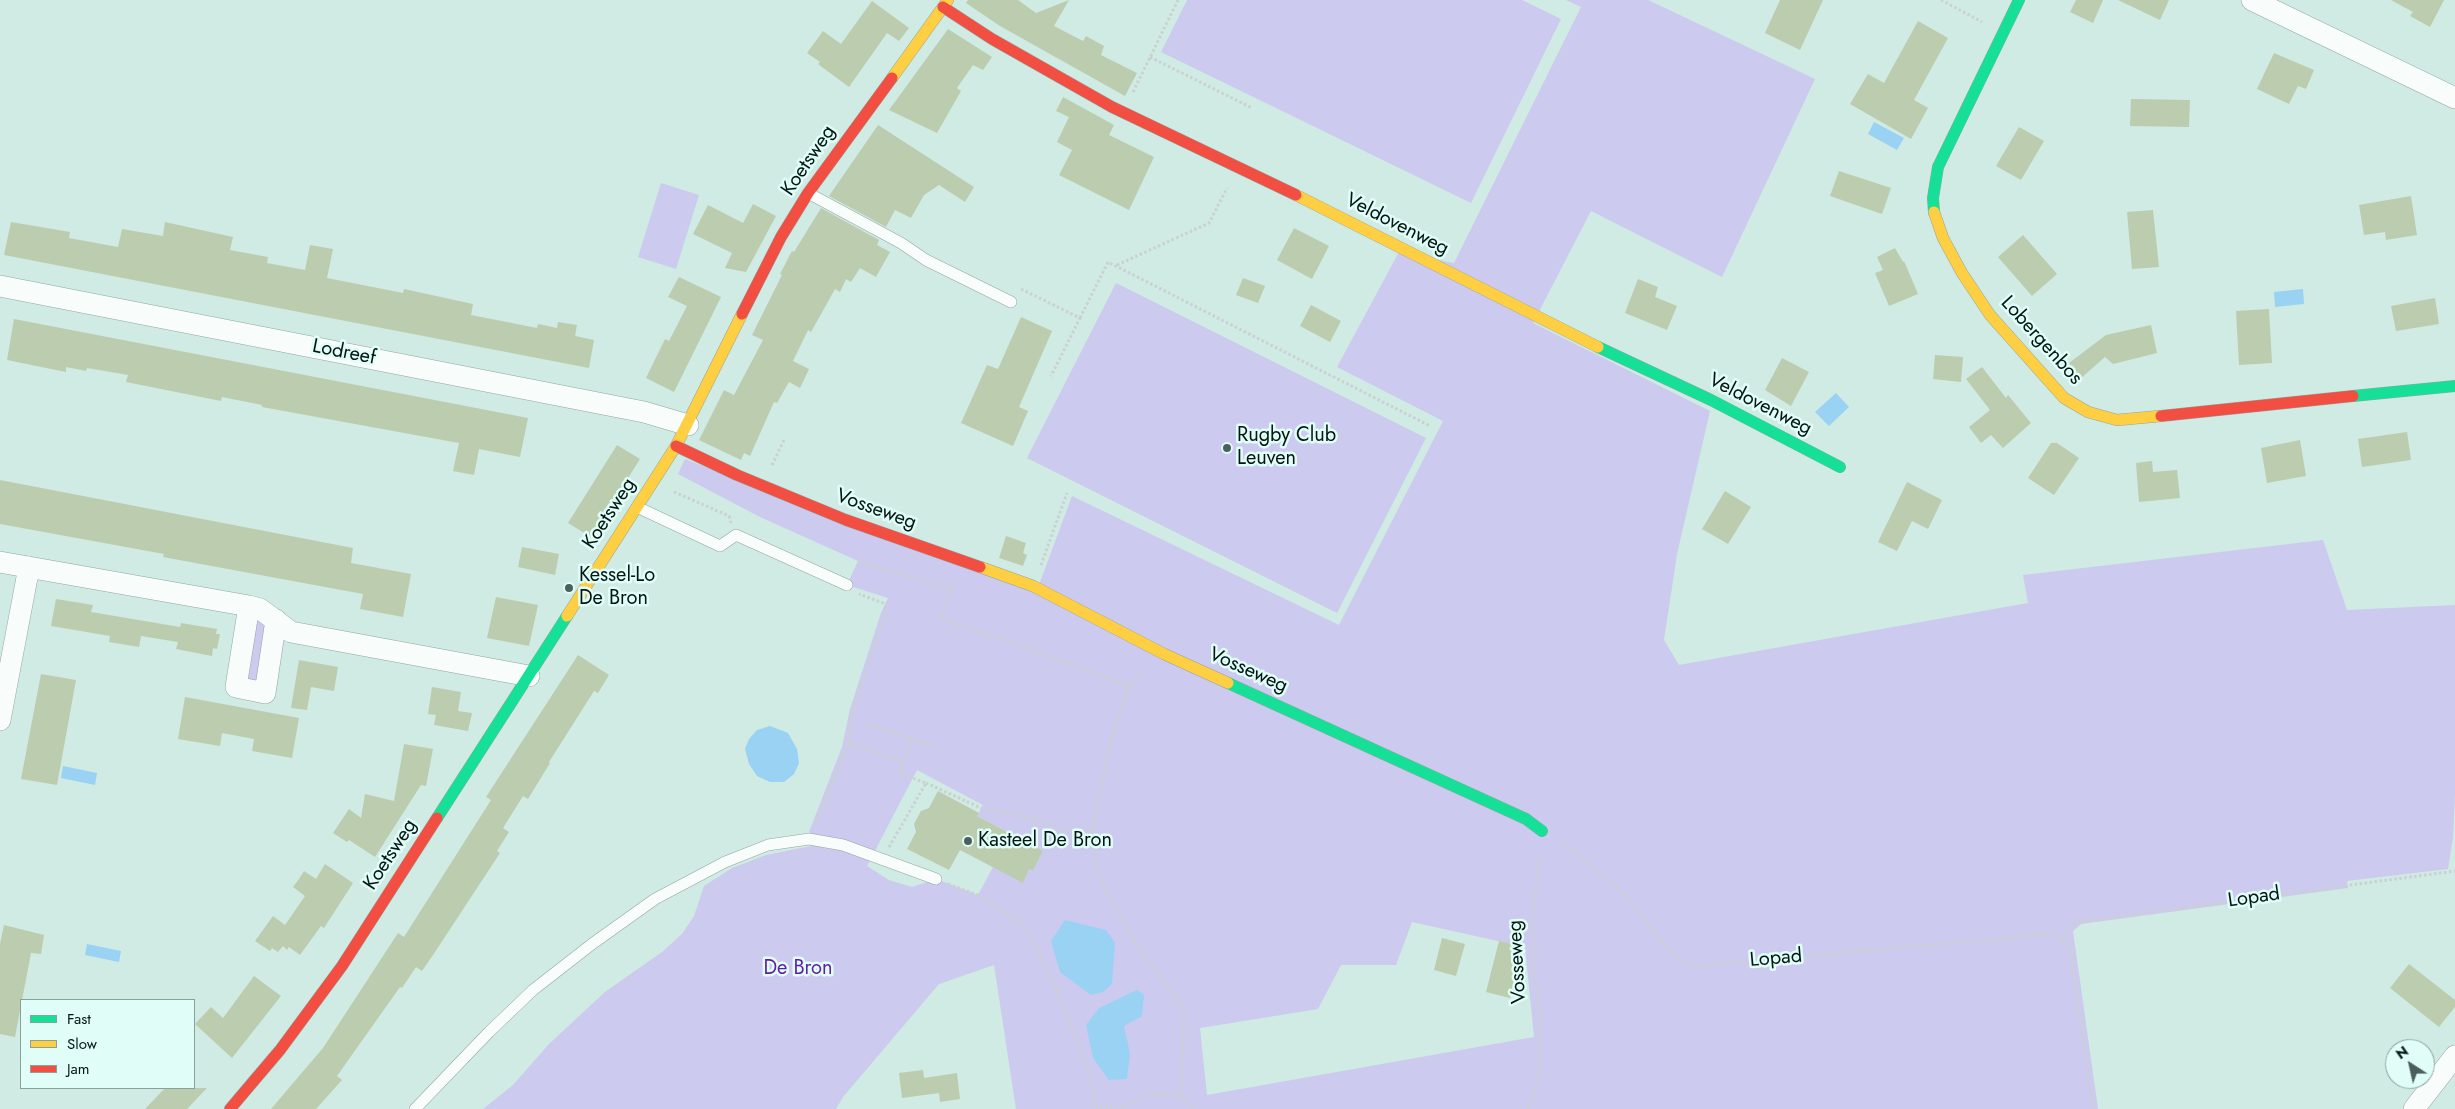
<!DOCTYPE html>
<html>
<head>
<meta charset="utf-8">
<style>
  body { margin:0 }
  #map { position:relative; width:2455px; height:1109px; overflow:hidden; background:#d0eae4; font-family:Jost,sans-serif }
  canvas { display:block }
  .legend { position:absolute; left:20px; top:999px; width:175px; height:90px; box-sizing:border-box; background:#e1fdf7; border:1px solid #89a19b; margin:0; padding:6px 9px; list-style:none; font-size:15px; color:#041612 }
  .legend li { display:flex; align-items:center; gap:10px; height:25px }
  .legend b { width:25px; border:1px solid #89a19b }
  .north { position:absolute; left:2385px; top:1039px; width:50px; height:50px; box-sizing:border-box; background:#e1fdf7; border:1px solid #89a19b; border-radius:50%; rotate:325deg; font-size:14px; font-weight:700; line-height:20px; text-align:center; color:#041612 }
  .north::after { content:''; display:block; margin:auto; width:18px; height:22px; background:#4b605c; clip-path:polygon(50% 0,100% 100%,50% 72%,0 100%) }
</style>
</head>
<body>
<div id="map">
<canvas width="2455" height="1109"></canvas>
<ul class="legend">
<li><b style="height:6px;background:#16e098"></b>Fast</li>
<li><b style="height:6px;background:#ffcf43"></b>Slow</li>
<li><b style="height:6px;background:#f24e42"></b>Jam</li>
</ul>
<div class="north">N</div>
</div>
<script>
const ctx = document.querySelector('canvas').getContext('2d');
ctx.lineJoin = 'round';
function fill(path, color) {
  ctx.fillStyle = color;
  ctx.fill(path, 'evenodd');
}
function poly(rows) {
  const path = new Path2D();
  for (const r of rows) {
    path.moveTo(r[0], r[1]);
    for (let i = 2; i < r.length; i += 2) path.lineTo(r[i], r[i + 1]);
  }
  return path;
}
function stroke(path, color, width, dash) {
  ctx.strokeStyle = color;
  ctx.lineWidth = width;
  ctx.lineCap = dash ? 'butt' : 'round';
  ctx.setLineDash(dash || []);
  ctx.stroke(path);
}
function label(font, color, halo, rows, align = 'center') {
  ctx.font = font + ' Jost,sans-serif';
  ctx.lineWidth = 5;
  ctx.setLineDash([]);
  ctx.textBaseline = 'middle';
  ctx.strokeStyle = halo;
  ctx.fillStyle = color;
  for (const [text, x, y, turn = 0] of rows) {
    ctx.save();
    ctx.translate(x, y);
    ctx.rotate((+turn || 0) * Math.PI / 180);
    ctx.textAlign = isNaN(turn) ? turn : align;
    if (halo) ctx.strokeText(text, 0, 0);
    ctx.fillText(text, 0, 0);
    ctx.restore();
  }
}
fill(poly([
  [1187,0,1522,0,1561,19,1471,203,1161,52],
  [1566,0,1648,0,1815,79,1722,277,1591,211,1533,323,1710,411,1677,554,1664,640,1679,665,2028,603,2023,575,2323,540,2347,610,2455,605,2455,795,2453,838,2448,869,2347,881,2348,888,2081,924,2073,931,2098,1109,1016,1109,994,965,939,984,843,1097,836,1109,483,1109,513,1085,549,1044,605,992,662,952,682,934,694,916,704,886,732,868,766,855,811,846,809,832,842,747,850,709,881,613,888,598,847,585,858,561,760,517,678,474,685,459,1036,593,1072,496,1339,625,1443,421,1337,367,1399,252,1454,263,1581,7],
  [917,770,983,805,977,816,1043,851,1033,871,1029,869,1023,882,993,867,978,895,936,879,912,887,889,880,867,866],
  [1412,922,1525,947,1534,1037,1207,1095,1200,1028,1318,1009,1341,965,1396,965],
  [661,183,699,195,676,269,638,257],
  [1116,283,1426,438,1337,613,1027,458],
  [249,606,276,620,265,693,236,687]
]), '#cccaee');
fill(poly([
  [1874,122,1904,138,1897,150,1868,134],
  [2303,289,2304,304,2275,307,2274,292],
  [1836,393,1849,407,1829,426,1815,412],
  [770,726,788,733,797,749,799,763,794,774,784,782,770,782,757,776,749,764,745,749,749,739,757,730],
  [63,766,97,773,95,785,61,778],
  [1065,920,1106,930,1115,943,1112,984,1103,992,1091,995,1060,972,1051,941],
  [87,944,121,951,119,962,85,955],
  [1137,990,1144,995,1142,1016,1124,1026,1130,1054,1127,1079,1109,1080,1093,1058,1086,1025,1099,1008]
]), '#99d2f3');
fill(poly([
  [968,0,1018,0,1036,13,1069,0,1054,26,1083,41,1086,36,1104,46,1101,55,1137,73,1125,96,1000,26,966,3],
  [1780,0,1823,0,1800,50,1765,33],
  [2076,0,2103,0,2093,23,2070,12],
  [2118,0,2169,0,2160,20],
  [2391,0,2444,0,2430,27,2410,16,2413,12],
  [872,1,909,28,899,41,887,33,849,87,818,64,820,62,807,53,823,31,841,44],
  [1918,21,1948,38,1914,100,1928,108,1911,139,1850,104,1868,74,1884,83],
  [948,29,992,57,983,70,973,65,957,88,961,91,937,133,889,110],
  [2274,53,2314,70,2306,89,2298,86,2289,104,2257,89],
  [1063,97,1114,125,1109,135,1154,157,1129,210,1059,175,1072,150,1057,142,1069,117,1056,111],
  [2131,99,2190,100,2189,127,2130,126],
  [878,125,974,187,965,202,939,185,924,195,911,218,895,210,886,227,829,196],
  [2019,127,2044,141,2021,180,1996,166],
  [1839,171,1891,188,1882,214,1830,196],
  [2411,196,2417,235,2386,240,2385,232,2364,235,2359,205],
  [753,204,776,216,746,272,725,268,732,253,693,234,708,205,743,223],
  [821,208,879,240,877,245,890,252,876,277,860,268,851,282,846,279,840,292,835,289,811,332,808,330,793,361,809,369,800,388,789,382,777,403,774,402,750,456,744,453,741,460,699,440,724,390,734,395,763,340,752,335,782,275,780,274,792,251,794,252],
  [2153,210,2159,267,2132,269,2127,212],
  [11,222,70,232,69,238,118,247,122,229,163,236,165,222,233,237,230,250,268,257,267,263,305,270,310,245,333,249,327,278,403,293,404,289,473,304,471,315,537,328,538,324,557,328,558,322,577,325,575,336,594,340,589,368,4,255],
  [1294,228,1329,246,1312,279,1277,260],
  [2023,235,2057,274,2032,296,1998,257],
  [1895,248,1903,262,1904,261,1918,294,1889,306,1875,273,1883,270,1877,257],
  [679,277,721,297,674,392,646,378,665,339,669,341,687,306,668,297],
  [1243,278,1265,286,1258,303,1236,295],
  [1638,279,1658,287,1655,297,1677,306,1667,330,1625,313],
  [2435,298,2439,324,2396,331,2391,306],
  [1311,305,1341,321,1330,342,1300,326],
  [2269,309,2272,363,2239,365,2236,311],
  [1021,317,1052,331,1019,407,1028,411,1013,446,961,423,987,365,998,369],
  [14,319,528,418,520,457,479,449,474,475,453,471,459,443,262,407,262,405,222,397,221,401,126,382,128,375,87,368,86,371,66,367,66,372,7,360],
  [2151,325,2157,353,2113,364,2105,357,2080,379,2069,363,2106,335],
  [1935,355,1963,357,1961,382,1933,379],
  [1782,358,1809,372,1791,406,1765,390],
  [1982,367,2006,398,2008,395,2031,423,2003,448,1991,435,1981,443,1969,427,1990,410,1966,379],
  [2407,432,2411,460,2362,467,2358,439],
  [2300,440,2306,476,2267,483,2261,448],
  [2051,443,2057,443,2079,458,2054,495,2028,478],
  [617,445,640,459,591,537,568,523],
  [2152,461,2153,472,2177,470,2180,498,2139,502,2136,463],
  [0,480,353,548,351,563,411,574,403,617,360,609,363,594,163,557,164,554,0,524],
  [1907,482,1942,500,1928,529,1912,521,1897,551,1878,542],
  [1725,491,1751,507,1728,544,1702,529],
  [1006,536,1026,543,1023,553,1027,555,1023,566,999,558],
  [522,547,559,554,555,575,518,567],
  [496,597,538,605,529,646,487,638],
  [56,599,93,605,91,612,180,627,181,623,217,629,216,634,220,634,217,649,213,648,212,656,176,649,178,642,141,636,139,647,109,642,110,636,51,626],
  [578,655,609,675,598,693,594,691,549,762,550,763,528,799,523,796,503,828,509,832,497,851,500,853,437,949,422,971,416,967,402,988,400,987,337,1076,342,1080,316,1109,271,1109,323,1048,398,933,404,937,491,800,486,797],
  [299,660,338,667,334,691,311,687,307,710,291,708],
  [41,674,76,680,57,785,21,779],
  [432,687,461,692,458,711,472,713,468,731,434,725,436,715,428,714],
  [185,697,299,718,292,758,252,751,254,739,222,733,220,746,178,739],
  [404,744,433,749,426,786,421,785,375,857,349,840,347,842,333,833,349,809,361,818,365,794,394,801],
  [938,791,979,813,977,816,1043,851,1033,871,1029,869,1023,883,960,850,949,870,907,849,916,832,914,824,921,811,929,808],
  [325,864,353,883,324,928,321,926,300,955,289,947,287,950,283,946,278,952,272,948,270,951,255,941,273,916,285,925,305,896,293,887,299,879,304,871,316,879],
  [4,925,44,935,41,954,31,953,15,1037,0,1034,0,944],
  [1442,938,1465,944,1456,976,1434,970],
  [1499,941,1522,946,1510,998,1486,992],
  [2409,964,2455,1000,2455,1007,2439,1027,2390,988],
  [254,976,281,996,232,1058,195,1024,211,1007,223,1018],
  [923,1070,924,1078,957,1073,960,1099,940,1102,939,1093,902,1098,899,1073],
  [165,1088,207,1088,187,1109,145,1109]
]), '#bccdaf');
const lane = poly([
  [808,193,901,243,926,260,1011,302],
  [637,507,720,546,736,535,847,585],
  [415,1109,489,1032,533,990,592,944,655,899,725,862,768,845,809,839,843,845,936,879]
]);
const street = poly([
  [2252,0,2455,98],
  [0,286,644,412,688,425],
  [0,562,249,606,260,609,291,632,529,676],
  [249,606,236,687,265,693,276,620],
  [0,720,29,567],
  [2414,1109,2455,1056]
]);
const fast = poly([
  [1934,212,1933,198,1938,167,2019,0],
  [1598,347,1711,400,1840,467],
  [2353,396,2455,386],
  [1228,683,1526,819,1542,831],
  [437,818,567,616]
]);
const slow = poly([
  [892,78,948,0],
  [1296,195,1598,347],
  [1934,212,1943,238,1962,273,1990,315,2064,398,2088,412,2117,420,2161,416],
  [980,567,1033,586,1164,654,1228,683],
  [567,616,676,446,742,314]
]);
const jam = poly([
  [943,7,992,39,1112,107,1296,195],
  [742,314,781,237,808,193,892,78],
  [2161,416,2353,396],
  [676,446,737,475,846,520,980,567],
  [230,1109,280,1050,342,966,437,818]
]);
stroke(lane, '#91a6a1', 12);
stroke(street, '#91a6a1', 22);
stroke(fast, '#91a6a1', 12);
stroke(slow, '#91a6a1', 12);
stroke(jam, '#91a6a1', 12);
stroke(poly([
  [1941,0,1982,22],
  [1150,57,1252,108],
  [1133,92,1178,0],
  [1117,265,1209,223,1227,188],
  [1021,289,1080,318,1051,376],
  [1080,318,1108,262,1430,426],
  [772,465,784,440],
  [674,492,729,516,731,523],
  [858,561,952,590],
  [1041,565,1067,493],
  [954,583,941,619,1008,641,1129,686],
  [866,724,912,739],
  [849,743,903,762,912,739,935,747],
  [926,783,981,808,1036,819,1064,831,1092,831,1097,873,1138,948,1184,1008,1181,1097,1149,1093,1126,1107,1096,1108],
  [815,825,849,743,851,717,887,610,883,603,859,594],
  [1092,831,1112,737,1129,686,1145,671],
  [1563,842,1626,896,1671,953,1686,964,1698,966,2052,934,2070,947,2093,1109],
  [889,847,926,783,899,773,903,762],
  [948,884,978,895,1026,927,1055,986,1090,1074,1096,1109],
  [2061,940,2075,922,2455,871],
  [1181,1097,1194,1109],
  [1528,1109,1533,1098,1540,1070,1540,1014,1534,973,1533,917,1540,853]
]), '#cad1d0', 3, [2.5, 2.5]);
stroke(lane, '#f8fcfb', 11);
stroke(street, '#f8fcfb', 21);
stroke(fast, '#16e098', 11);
stroke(slow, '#ffcf43', 11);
stroke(jam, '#f24e42', 11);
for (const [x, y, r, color] of [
  [1227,448,5,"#4b605c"],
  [569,588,5,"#4b605c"],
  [968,841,5,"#4b605c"]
]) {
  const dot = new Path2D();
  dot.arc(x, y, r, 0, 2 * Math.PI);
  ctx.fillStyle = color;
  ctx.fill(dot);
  stroke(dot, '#e1fdf7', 2);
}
label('20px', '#041612', '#e1fdf7', [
  ["Koetsweg",809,161,-56],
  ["Veldovenweg",1397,225,27],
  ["Lobergenbos",2041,341,48],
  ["Lodreef",344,353,11],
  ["Veldovenweg",1760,405,27],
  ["Vosseweg",876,510,20],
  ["Koetsweg",610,514,-57],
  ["Vosseweg",1248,671,24],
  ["Koetsweg",391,855,-57],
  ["Lopad",2254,898,-8],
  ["Lopad",1776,959,-5],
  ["Vosseweg",1518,962,-93]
]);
label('20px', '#041612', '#e1fdf7', [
  ["Rugby Club",1237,436],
  ["Leuven",1237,459],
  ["Kessel-Lo",579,576],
  ["De Bron",579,599],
  ["Kasteel De Bron",978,841]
], 'left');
label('20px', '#631ea6', '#e1fdf7', [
  ["De Bron",798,969]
]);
</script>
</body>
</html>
